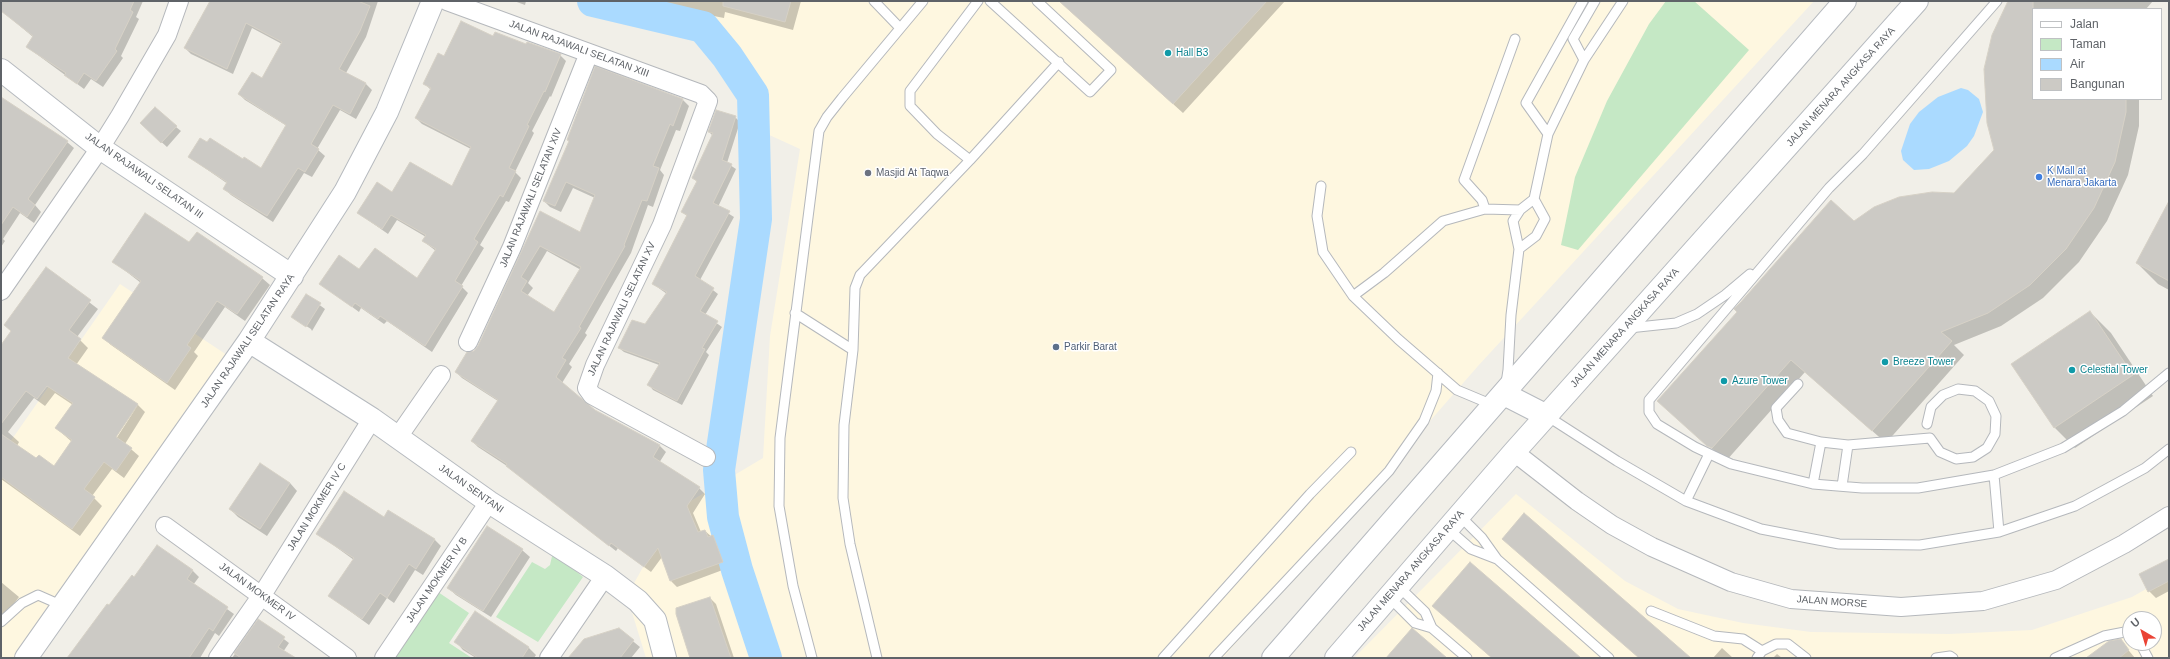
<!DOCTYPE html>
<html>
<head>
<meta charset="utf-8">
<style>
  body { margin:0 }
  #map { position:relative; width:2170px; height:659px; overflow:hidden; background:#f1efe8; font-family:Helvetica,sans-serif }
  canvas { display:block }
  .frame { position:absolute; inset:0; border:2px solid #5f6368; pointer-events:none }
  .legend { position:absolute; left:2032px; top:8px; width:130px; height:92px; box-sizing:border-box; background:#fff; border:1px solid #bfc1c3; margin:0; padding:5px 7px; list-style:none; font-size:12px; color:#5f6368 }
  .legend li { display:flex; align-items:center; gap:8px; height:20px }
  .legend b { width:20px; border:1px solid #bfc1c3 }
  .north { position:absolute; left:2122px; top:611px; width:40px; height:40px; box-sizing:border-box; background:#fff; border:1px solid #bfc1c3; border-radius:50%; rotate:322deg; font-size:11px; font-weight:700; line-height:16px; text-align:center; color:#5f6368 }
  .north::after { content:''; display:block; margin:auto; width:14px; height:18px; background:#ea4335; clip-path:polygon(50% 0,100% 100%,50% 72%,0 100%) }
</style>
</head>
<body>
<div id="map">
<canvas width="2170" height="659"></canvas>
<div class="frame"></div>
<ul class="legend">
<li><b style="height:5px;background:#fff"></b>Jalan</li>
<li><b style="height:11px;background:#c5e8c5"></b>Taman</li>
<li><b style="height:11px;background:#aadaff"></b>Air</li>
<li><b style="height:11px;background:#cccac5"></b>Bangunan</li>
</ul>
<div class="north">U</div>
</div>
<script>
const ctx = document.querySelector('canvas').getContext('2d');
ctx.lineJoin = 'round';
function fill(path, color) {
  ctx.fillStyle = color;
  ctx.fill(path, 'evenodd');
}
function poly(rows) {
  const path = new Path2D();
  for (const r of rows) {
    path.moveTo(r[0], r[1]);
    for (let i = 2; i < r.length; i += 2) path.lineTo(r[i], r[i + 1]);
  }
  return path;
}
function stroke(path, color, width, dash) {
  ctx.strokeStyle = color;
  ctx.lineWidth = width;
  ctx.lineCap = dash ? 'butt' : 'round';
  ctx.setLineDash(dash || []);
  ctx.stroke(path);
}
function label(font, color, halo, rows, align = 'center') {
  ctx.font = font + ' Helvetica,sans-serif';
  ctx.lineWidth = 3;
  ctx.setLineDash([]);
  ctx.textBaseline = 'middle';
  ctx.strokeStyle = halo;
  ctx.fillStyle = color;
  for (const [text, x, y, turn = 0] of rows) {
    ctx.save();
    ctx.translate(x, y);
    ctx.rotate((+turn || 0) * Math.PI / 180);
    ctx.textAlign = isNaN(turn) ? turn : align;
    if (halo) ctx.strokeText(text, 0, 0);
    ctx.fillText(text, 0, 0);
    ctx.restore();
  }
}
fill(poly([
  [584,1,1814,1,1478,366,1223,658,646,658,627,596,674,511,763,458,770,336,800,149,754,128,753,95,727,56,703,27],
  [120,284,233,359,33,658,1,658,1,455],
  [1516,494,1625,581,1678,609,1743,623,1811,632,1949,634,2032,630,2132,597,2169,576,2169,658,1354,658],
  [2130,619,2154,619,2154,643,2130,643]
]), '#fef7e0');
fill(poly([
  [1666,1,1694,1,1749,50,1578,250,1561,245,1575,177,1607,101,1649,24],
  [553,552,583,577,538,642,496,617,532,562,545,569,550,565],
  [438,592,469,613,449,643,472,658,390,658]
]), '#c5e8c5');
fill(poly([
  [1961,88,1968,90,1979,99,1983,112,1974,136,1967,146,1949,161,1929,169,1914,170,1903,160,1901,151,1910,124,1919,112,1938,97]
]), '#aadaff');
fill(poly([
  [5,1,143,1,136,17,139,19,121,56,123,58,103,87,91,79,84,89,27,47,33,37,1,10,1,6],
  [211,1,378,1,366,37,346,73,366,84,372,90,356,119,340,110,317,149,325,156,312,177,304,173,273,222,231,195,225,189,228,184,189,157,243,160,261,169,287,126,245,100,239,94,262,80,282,44,252,28,233,74,191,54,185,48],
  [514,1,526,1,525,5],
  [637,1,801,1,793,30,725,12,724,18],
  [1059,1,1285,1,1183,113],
  [2010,1,2153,1,2146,9,2033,9,2033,99,2139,99,2139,126,2128,175,2107,221,2079,262,2043,298,2001,326,1954,345,1964,355,1886,443,1805,372,1726,461,1658,401,1854,222,1954,194,1995,150],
  [494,38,560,55,566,61,551,97,550,96,532,131,534,133,515,172,521,178,509,202,506,201,480,245,484,248,461,286,468,293,432,352,387,321,384,324,361,308,359,312,321,284,360,271,418,279,436,251,423,241,426,237,397,220,388,234,358,213,392,193,452,188,471,149,422,124,416,118,431,90,424,83,445,57],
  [1,98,67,142,74,148,35,205,41,212,34,223,20,213,3,239,5,241,1,247],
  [683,100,689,106,680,131,676,130,660,170,664,175,653,207,648,205,631,253,585,333,587,335,569,364,572,367,562,383,594,410,660,446,666,452,659,463,699,488,705,494,693,513,701,532,705,531,719,543,728,568,677,587,671,581,662,557,651,572,618,548,616,551,507,466,478,447,472,441,498,401,462,378,456,372,478,347,540,212,580,234,595,198,573,188,561,212,550,207,544,201,570,141],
  [547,251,581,270,554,314,527,296,533,288,528,283],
  [735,117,740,122,727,163,736,169,718,207,734,217,700,280,718,294,705,315,722,327,706,352,709,355,682,405,653,390,649,385,659,365,624,352,619,348,645,326,667,294,653,284,687,216,682,212,697,182,694,178,713,136,709,132],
  [176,127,181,131,167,147,146,128],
  [2169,203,2169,290,2158,284,2137,263],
  [197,233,262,278,270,285,245,321,225,307,194,352,198,356,175,390,111,345,103,338,141,283,114,262,190,243],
  [46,269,98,309,77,337,88,348,76,365,138,405,113,441,114,442,138,405,145,412,125,444,139,456,124,478,112,469,92,496,102,506,80,536,1,479,1,347,12,332,5,325],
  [55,393,73,405,56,428,72,442,54,468,37,459,17,446,19,442,8,432,34,398,45,406],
  [306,295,325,309,312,331,311,329,292,317],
  [2090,312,2111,333,2153,396,2075,448,2055,428],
  [260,464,290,483,297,491,267,536,238,517,230,509],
  [389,512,435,540,441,546,423,575,415,570,394,603,387,598,369,625,329,596,354,560,318,534,384,518],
  [157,546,193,571,199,577,193,585,234,614,219,636,215,633,200,658,78,658,109,606,135,579],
  [522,550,530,557,491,617,456,595,448,588],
  [2169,560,2169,591,2156,598,2149,591],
  [1,582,19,597,1,621],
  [710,598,716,604,734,658,691,658],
  [1433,606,1579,658,1492,658],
  [475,613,529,648,536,655,534,658,476,658,463,650,456,642],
  [259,620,289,643,283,652,293,658,232,658],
  [618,629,640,647,631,658,568,658],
  [2120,640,2135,658,2088,658],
  [1722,648,1733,658,1713,658],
  [1777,654,1782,658,1773,658]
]), '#0003');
stroke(poly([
  [593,1,703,27,727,56,753,95,756,219,719,470,723,517,737,570,766,658]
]), '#aadaff', 32);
const building = poly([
  [1,1,134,1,130,10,133,12,115,49,117,51,96,81,84,73,77,84,64,75,66,73,26,47,33,36,1,11,1,1],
  [210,1,358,1,370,6,360,31,339,69,366,83,350,114,333,105,311,144,319,149,305,172,298,168,267,216,223,189,227,182,188,157,200,138,207,142,210,138,243,159,244,157,261,168,286,125,238,94,252,72,262,78,282,42,246,23,227,69,184,48,210,1],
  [723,1,791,1,785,22,723,6,723,1],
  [1059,1,1267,1,1173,104,1059,1],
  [2008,1,2033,1,2033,99,2126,99,2126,112,2115,162,2094,208,2066,249,2030,285,1988,313,1941,332,1952,341,1872,431,1791,360,1712,448,1707,446,1657,401,1737,312,1734,309,1740,303,1831,200,1854,221,1874,207,1899,197,1932,192,1954,193,1994,150,1987,123,1984,69,1992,35,2008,1],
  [461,21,493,36,495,32,526,44,527,42,561,54,545,92,544,91,527,125,529,126,509,168,516,171,503,197,500,195,474,239,478,242,455,281,463,286,425,346,380,316,378,319,355,303,352,307,319,284,339,255,359,269,375,248,417,278,436,249,422,241,426,235,391,215,382,229,357,213,377,182,392,192,410,162,452,186,471,147,415,118,431,88,423,84,438,53,444,56,461,21],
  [595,66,683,99,673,126,670,124,653,166,659,168,647,201,642,200,624,245,625,246,579,327,581,328,562,358,566,360,556,377,595,410,660,445,653,457,700,487,687,506,698,532,705,530,708,537,713,535,723,562,670,581,658,548,644,567,611,543,609,546,506,466,507,464,471,441,498,400,455,372,467,352,474,351,478,346,540,211,580,232,595,195,566,182,555,206,543,201,569,141,567,140,595,66],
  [540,246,581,267,554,312,521,291,527,281,521,277,540,246],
  [1,97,68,141,28,199,35,205,27,217,13,207,1,225,1,97],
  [155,107,177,126,161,143,140,123,155,107],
  [716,110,736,116,722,160,732,164,713,203,730,211,695,276,714,288,700,311,718,321,702,348,705,349,677,401,647,385,660,363,618,348,632,320,645,324,667,292,652,284,687,215,681,212,697,181,692,178,713,133,708,132,716,110],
  [2169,201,2169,281,2136,263,2169,201],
  [145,213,189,242,197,232,263,277,237,314,217,301,187,345,191,348,167,383,102,338,141,281,112,262,145,213],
  [46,267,91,300,69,330,81,339,68,358,138,404,116,437,132,448,116,471,104,462,84,489,95,497,72,529,1,477,1,434,36,458,39,455,54,466,72,440,55,428,73,403,47,386,37,399,26,391,1,424,1,345,11,331,4,325,46,267],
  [306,294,321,303,306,327,291,317,306,294],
  [2090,311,2133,375,2054,428,2011,364,2090,311],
  [260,463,290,483,260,529,229,509,260,463],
  [344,491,384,517,388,510,435,539,416,569,409,564,387,598,380,593,362,619,328,596,354,558,316,534,344,491],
  [1524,513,1691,658,1639,658,1502,539,1524,513],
  [487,526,523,549,483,611,447,588,487,526],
  [157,545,193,570,187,579,228,607,213,631,209,628,189,658,67,658,107,604,109,605,132,575,134,577,157,545],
  [2169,559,2169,581,2148,592,2139,574,2169,559],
  [1470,562,1581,658,1492,658,1432,606,1470,562],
  [710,597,731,658,690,658,676,614,676,608,710,597],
  [475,611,529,647,522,658,478,658,454,642,475,611],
  [258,619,285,637,278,647,296,658,241,658,234,653,258,619],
  [619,628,634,640,620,658,568,658,584,639,619,628],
  [1412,628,1447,658,1386,658,1412,628],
  [2121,639,2129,650,2119,658,2086,658,2109,641,2121,639]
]);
fill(building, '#cccac5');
stroke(building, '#d6d1c6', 1);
const lane = poly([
  [874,1,900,28],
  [990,1,1090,92,1111,70,1037,1],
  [1997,1,1863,154,1829,188,1649,400,1649,412,1657,424,1695,447,1731,464,1813,484,1862,488,1918,488,1994,475,2063,448,2123,411,2169,373],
  [1584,60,1573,39,1595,1],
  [1548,134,1526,103,1583,1],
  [970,160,1059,62],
  [1321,186,1317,216,1323,252,1353,296,1398,339,1457,390,1488,403,1490,408],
  [1485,209,1482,200,1464,180,1515,39],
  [1519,249,1536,236,1545,219,1534,199,1548,134,1584,60,1623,1],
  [1353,296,1384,273,1443,221,1485,209,1520,210],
  [795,313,853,350],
  [1629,328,1676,323,1697,314,1725,295,1750,274],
  [1506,383,1508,370,1511,315,1519,249,1513,221,1520,210,1534,199],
  [1798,384,1776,408,1778,420,1787,433,1821,442,1813,484],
  [1547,416,1617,461,1686,501,1761,529,1839,544,1920,545,1999,532,2075,506,2145,468,2169,449],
  [1821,442,1848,445,1930,438,1940,452,1956,459,1973,457,1987,448,1995,434,1996,416,1989,401,1975,391,1958,389,1943,395,1931,407,1927,424],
  [1994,475,1999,532],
  [1842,486,1848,445],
  [1686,501,1709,454],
  [1459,515,1482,538,1497,559,1609,658],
  [1448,529,1471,549,1497,559],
  [1398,586,1425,612,1432,628,1467,658],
  [1389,597,1415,623,1432,628],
  [1651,611,1714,636,1743,639,1762,651],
  [1,622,22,603,38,595,63,606],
  [2140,643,2148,658],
  [812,658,793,586,779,506,780,438,819,131,827,117,842,98,923,1],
  [877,658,850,544,843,498,844,425,853,350,855,288,860,275,970,160,937,134,910,106,910,91,978,1],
  [1163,658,1310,494,1351,452],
  [1214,658,1389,471,1424,421,1436,391,1438,373],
  [1757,658,1762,651,1776,644,1788,644,1806,658],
  [1936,658,1950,656,1953,658],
  [2055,658,2104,636,2130,631]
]);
const street = poly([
  [447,1,701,94,708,101,662,225,595,365,587,388,592,395,706,457],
  [1,291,100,148,120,116,167,35,179,1],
  [468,342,512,247,589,53],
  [398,437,441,375],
  [1514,452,1577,501,1612,525,1652,547,1731,582,1791,599,1901,607,1983,601,2056,580,2124,544,2169,516],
  [165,526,347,658],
  [218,658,262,595,372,419],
  [384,658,489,502],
  [549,658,605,576]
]);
const secondary = poly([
  [1,70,100,148,292,276],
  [249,341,372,419,489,502,605,576,638,601,655,620,665,658],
  [1504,394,1547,416],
  [26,658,249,341,345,192,387,112,433,1],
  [1273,658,1845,1],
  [1336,658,1514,452,1917,1]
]);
stroke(lane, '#b5b8bc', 11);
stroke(street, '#b5b8bc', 20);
stroke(secondary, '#b6babf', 24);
stroke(lane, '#fff', 9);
stroke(street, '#fff', 18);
stroke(secondary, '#fff', 22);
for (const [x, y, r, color] of [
  [1168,53,4,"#0f9aa8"],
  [868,173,4,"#6b7280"],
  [2039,177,4,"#3f7fe0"],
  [1056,347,4,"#5c6f8a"],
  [1885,362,4,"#0f9aa8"],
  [2072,370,4,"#0f9aa8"],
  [1724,381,4,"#0f9aa8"]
]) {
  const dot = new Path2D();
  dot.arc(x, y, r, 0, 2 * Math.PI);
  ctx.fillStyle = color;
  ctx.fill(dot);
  stroke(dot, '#fff', 1.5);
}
label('10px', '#5f6368', '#fff', [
  ["JALAN RAJAWALI SELATAN XIII",579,49,20],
  ["JALAN MENARA ANGKASA RAYA",1841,87,-48],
  ["JALAN RAJAWALI SELATAN III",144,176,35],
  ["JALAN RAJAWALI SELATAN XIV",531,198,-68],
  ["JALAN RAJAWALI SELATAN XV",622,309,-65],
  ["JALAN MENARA ANGKASA RAYA",1625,328,-48],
  ["JALAN RAJAWALI SELATAN RAYA",248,341,-56],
  ["JALAN SENTANI",471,489,35],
  ["JALAN MOKMER IV C",317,507,-58],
  ["JALAN MENARA ANGKASA RAYA",1411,571,-49],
  ["JALAN MOKMER IV B",437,580,-56],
  ["JALAN MOKMER IV",257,592,36],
  ["JALAN MORSE",1832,602,4]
]);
label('10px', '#0d838f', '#fff', [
  ["Hall B3",1176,53],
  ["Breeze Tower",1893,362],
  ["Celestial Tower",2080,370],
  ["Azure Tower",1732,381]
], 'left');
label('10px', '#366cbe', '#fff', [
  ["K Mall at",2047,171],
  ["Menara Jakarta",2047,183]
], 'left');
label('10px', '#5b616d', '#fff', [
  ["Masjid At Taqwa",876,173]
], 'left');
label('10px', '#4e5e75', '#fff', [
  ["Parkir Barat",1064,347]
], 'left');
</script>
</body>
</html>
